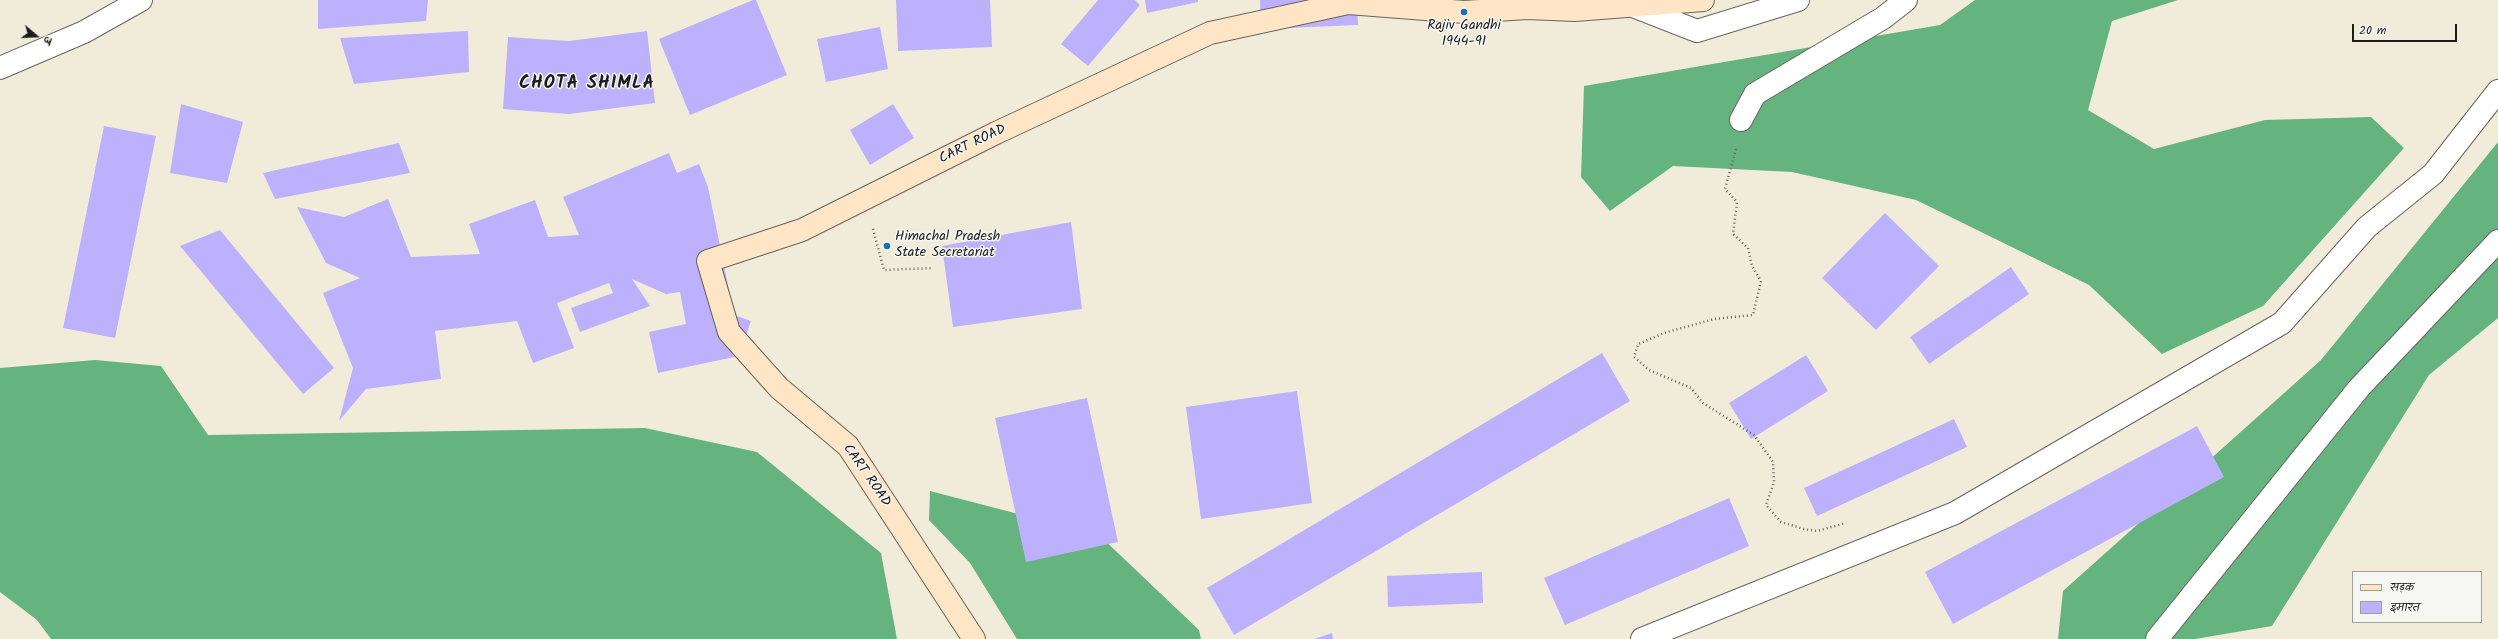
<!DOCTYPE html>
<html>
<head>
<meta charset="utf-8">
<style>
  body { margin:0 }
  #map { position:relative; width:2498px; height:639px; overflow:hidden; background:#f1ecda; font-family:Kalam,"Playpen Sans Deva",sans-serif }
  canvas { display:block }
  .legend { position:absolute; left:2352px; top:571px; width:130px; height:52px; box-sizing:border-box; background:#f6f6f2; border:1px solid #9f9f9c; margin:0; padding:5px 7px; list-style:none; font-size:12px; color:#1c1c1c }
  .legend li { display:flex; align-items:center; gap:8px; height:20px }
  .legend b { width:20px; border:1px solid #9f9f9c }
  .north { position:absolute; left:16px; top:16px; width:40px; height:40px; -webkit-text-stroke:3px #f6f6f2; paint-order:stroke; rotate:109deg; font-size:11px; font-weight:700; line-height:16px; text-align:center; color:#1c1c1c }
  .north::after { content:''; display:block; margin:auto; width:14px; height:18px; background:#1c1c1c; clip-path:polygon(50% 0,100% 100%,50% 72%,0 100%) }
  .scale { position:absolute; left:2352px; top:24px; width:105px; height:18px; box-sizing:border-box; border:2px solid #1c1c1c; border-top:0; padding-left:5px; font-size:12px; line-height:14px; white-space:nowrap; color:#1c1c1c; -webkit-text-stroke:3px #f6f6f2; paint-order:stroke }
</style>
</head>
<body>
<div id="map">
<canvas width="2498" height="639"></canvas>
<ul class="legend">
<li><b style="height:5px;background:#fee5c5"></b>सड़क</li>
<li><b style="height:11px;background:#bdb1fe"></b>इमारत</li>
</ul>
<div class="north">उ</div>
<div class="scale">20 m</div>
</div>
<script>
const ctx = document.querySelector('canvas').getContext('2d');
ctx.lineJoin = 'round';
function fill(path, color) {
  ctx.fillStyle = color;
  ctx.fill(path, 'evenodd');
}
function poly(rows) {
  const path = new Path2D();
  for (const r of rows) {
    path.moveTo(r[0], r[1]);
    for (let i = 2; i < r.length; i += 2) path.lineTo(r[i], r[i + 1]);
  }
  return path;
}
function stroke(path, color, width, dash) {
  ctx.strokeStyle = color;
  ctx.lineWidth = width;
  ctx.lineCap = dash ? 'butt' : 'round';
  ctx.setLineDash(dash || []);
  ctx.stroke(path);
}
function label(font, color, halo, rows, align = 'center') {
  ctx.font = font + ' Kalam,sans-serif';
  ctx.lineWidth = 3;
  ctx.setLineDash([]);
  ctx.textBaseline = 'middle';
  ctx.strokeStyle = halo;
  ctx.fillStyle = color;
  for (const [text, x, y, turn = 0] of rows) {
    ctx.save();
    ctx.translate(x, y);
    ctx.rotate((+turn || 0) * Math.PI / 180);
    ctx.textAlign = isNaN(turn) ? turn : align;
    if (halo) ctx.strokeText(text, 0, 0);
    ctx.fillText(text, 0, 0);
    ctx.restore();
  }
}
fill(poly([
  [1975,0,2178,0,2112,21,2088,110,2154,149,2265,120,2371,117,2404,148,2263,306,2162,354,2089,285,1916,200,1792,172,1673,166,1610,211,1581,177,1584,86,1940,25],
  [2498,142,2498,318,2429,375,2272,626,2195,639,2058,639,2063,591,2321,360],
  [95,360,161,366,208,435,645,428,757,452,881,553,897,639,51,639,37,620,0,592,0,368],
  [930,491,1099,535,1199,630,1201,639,1017,639,970,563,929,520]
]), '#65b47f');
fill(poly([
  [318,0,428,0,426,21,318,29],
  [753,0,756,0,787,75,690,115,659,39],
  [896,0,990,0,992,47,898,51],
  [1098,0,1135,0,1140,5,1088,66,1061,44],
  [1145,0,1198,0,1198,2,1147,13],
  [1260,0,1357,0,1358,25,1261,29],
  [880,27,888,69,826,82,817,39],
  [468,31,469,72,354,84,340,38],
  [647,31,655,103,569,114,503,109,508,37,569,41],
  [181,104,243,122,227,183,170,173],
  [893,104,914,138,870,165,850,130],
  [104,126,156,136,115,338,63,328],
  [399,143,410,173,275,199,263,173],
  [669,153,677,173,699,164,708,187,734,315,751,321,739,356,658,373,649,332,686,324,680,292,666,294,632,279,650,306,580,332,571,308,613,293,609,283,557,303,574,348,533,363,517,321,435,331,441,379,366,389,339,421,353,368,323,293,360,278,326,263,297,207,344,217,388,199,411,257,480,254,469,224,535,200,548,237,579,235,563,197],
  [1885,213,1939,266,1876,330,1822,278],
  [1071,222,1082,309,953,327,942,246],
  [220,230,334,368,303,394,180,246],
  [2011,267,2029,294,1929,364,1910,337],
  [1602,353,1630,401,1234,635,1207,588],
  [1806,355,1828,391,1751,439,1729,403],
  [1297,391,1312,503,1201,519,1186,407],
  [1087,398,1118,542,1026,562,995,418],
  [1954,419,1967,447,1817,516,1804,488],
  [2197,426,2224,477,1953,624,1925,572],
  [1729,498,1749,546,1565,625,1544,578],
  [1482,572,1483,603,1388,607,1387,576],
  [1332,633,1333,639,1314,639]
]), '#bdb1fe');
const minor = poly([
  [1741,120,1755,94,1883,18,1906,0],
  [1642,639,1955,513,2282,323,2367,227,2433,174,2498,91],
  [2157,639,2359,388,2498,241]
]);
const tertiary = poly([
  [1633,6,1697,31,1798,0],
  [0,68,84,32,141,0]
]);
const secondary = poly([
  [974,639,848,446,779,388,729,332,708,261,802,230,996,133,1210,33,1348,3,1464,12,1527,8,1575,10,1703,0]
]);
stroke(minor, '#67655e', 24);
stroke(tertiary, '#67655e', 24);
stroke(secondary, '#67655e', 24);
stroke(poly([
  [1736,149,1725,189,1737,202,1733,234,1748,248,1752,266,1761,281,1753,315,1714,319,1664,333,1638,344,1634,357,1649,370,1691,388,1703,403,1754,435,1773,462,1774,482,1766,505,1781,522,1804,529,1817,531,1846,523],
  [873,229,884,270,933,268]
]), '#67655e', 2.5, [1, 3]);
stroke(minor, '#fff', 22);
stroke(tertiary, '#fff', 22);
stroke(secondary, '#fee5c5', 22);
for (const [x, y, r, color] of [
  [1464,12,4,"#1f6fb2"],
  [887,246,4,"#1f6fb2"]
]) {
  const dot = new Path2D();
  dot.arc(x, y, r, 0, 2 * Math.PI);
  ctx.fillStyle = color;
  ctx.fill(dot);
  stroke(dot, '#f6f6f2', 1.5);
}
label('14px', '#1c1c1c', '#f6f6f2', [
  ["Rajiv Gandhi",1464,27],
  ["1944-91",1464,43],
  ["Himachal Pradesh",895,238,"left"],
  ["State Secretariat",895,254,"left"]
]);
label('14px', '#1c1c1c', '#f6f6f2', [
  ["CART ROAD",973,145,-26],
  ["CART ROAD",866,476,55]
]);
ctx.letterSpacing = '1px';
label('bold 18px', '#1c1c1c', '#f6f6f2', [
  ["CHOTA SHIMLA",587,85]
]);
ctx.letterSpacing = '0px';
</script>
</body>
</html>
